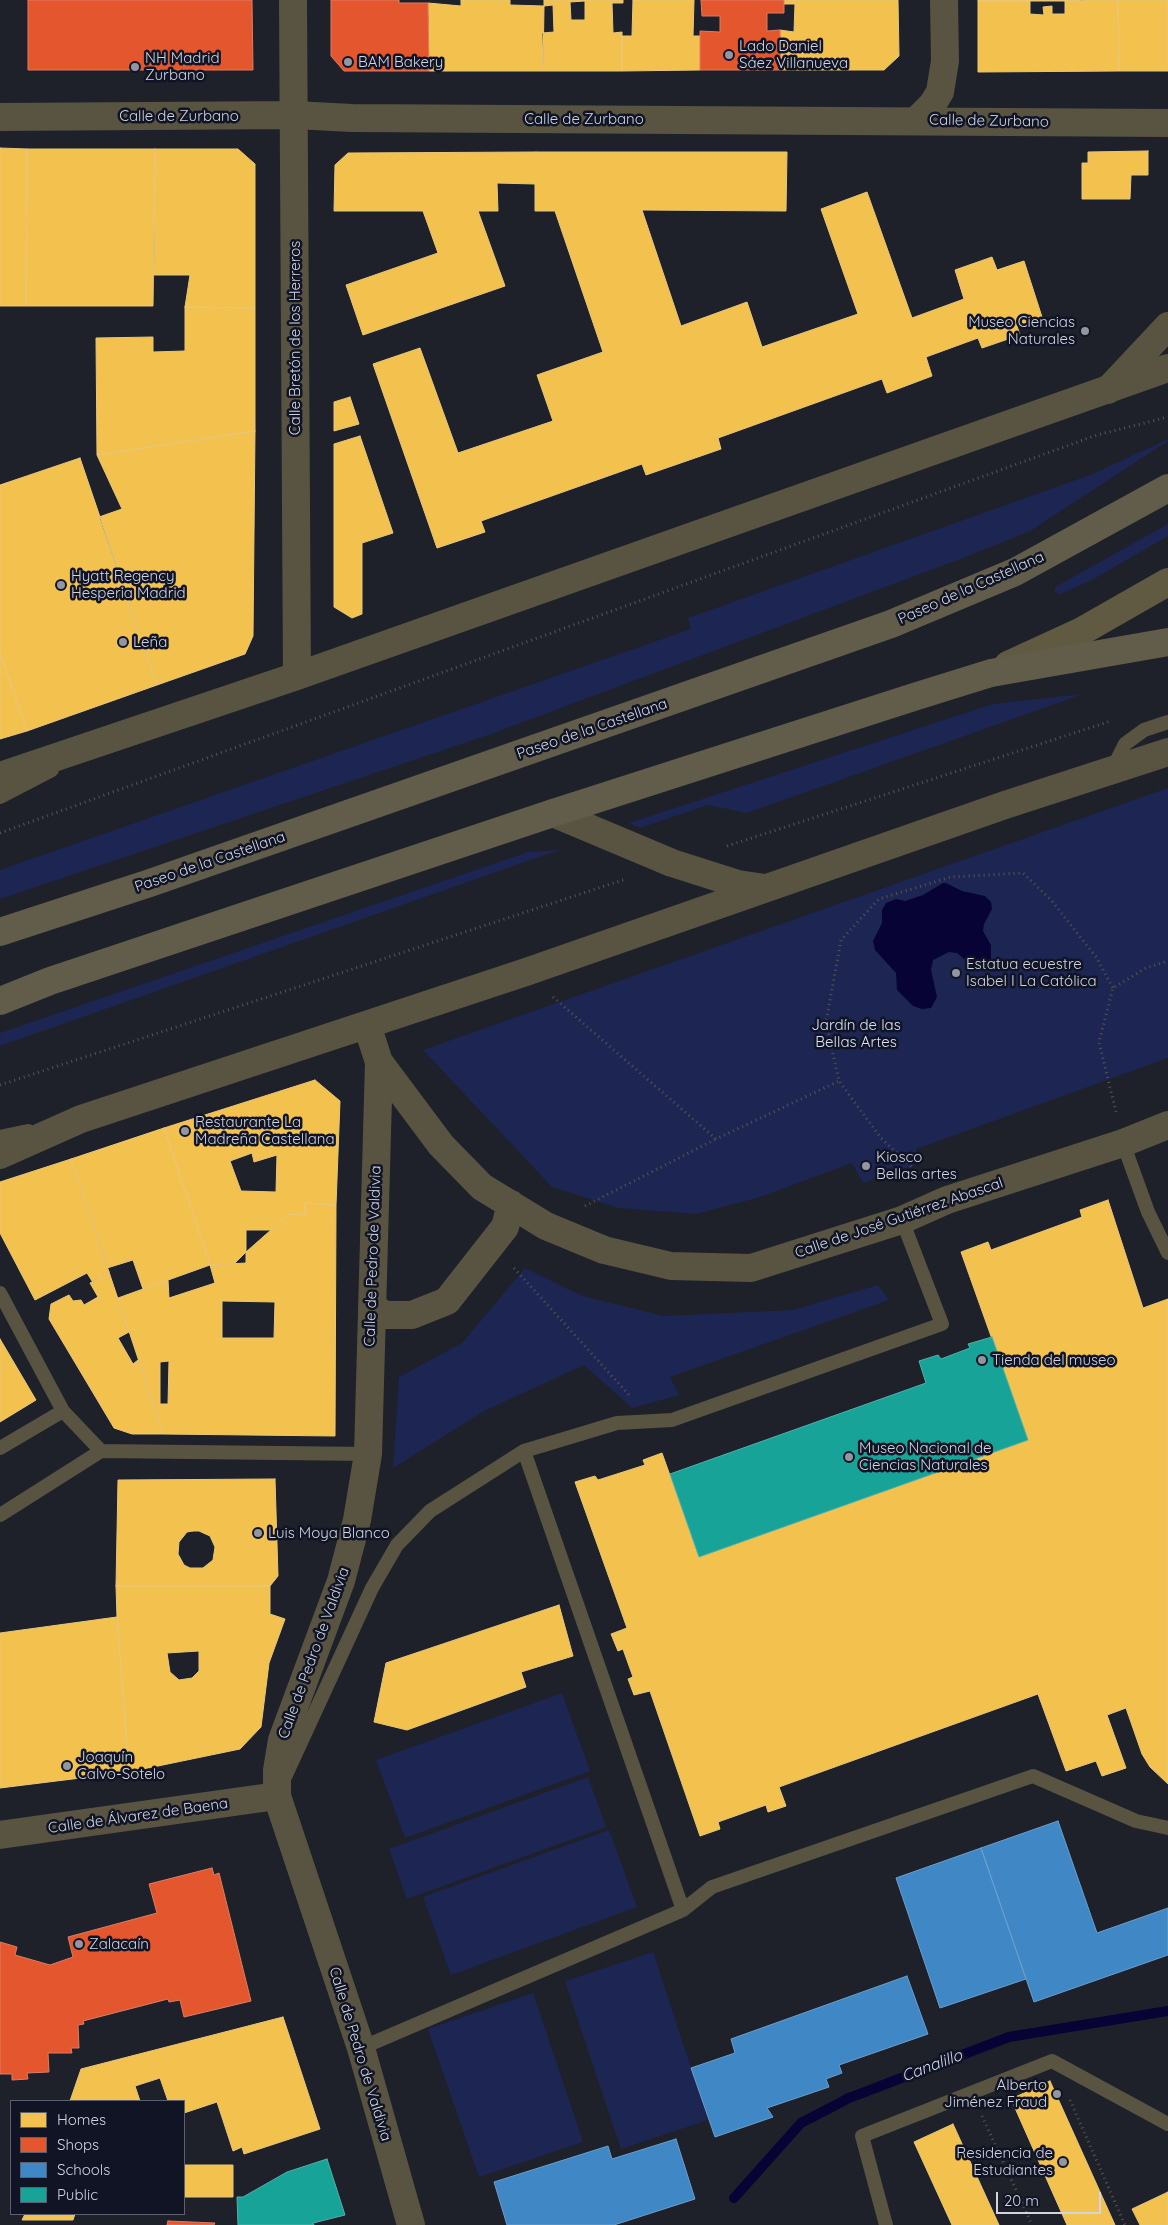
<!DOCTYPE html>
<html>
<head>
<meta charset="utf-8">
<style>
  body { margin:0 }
  #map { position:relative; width:1168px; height:2225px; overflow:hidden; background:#1e2129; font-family:Quicksand,sans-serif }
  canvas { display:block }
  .legend { position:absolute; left:10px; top:2100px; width:175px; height:115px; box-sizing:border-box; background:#101424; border:1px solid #5d616f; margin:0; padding:6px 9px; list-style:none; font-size:15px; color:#d1d5e0 }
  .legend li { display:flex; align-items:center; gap:10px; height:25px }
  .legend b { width:25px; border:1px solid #5d616f }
  .scale { position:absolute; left:996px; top:2192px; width:105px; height:22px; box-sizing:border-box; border:2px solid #d1d5e0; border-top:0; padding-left:6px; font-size:15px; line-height:18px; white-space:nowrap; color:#d1d5e0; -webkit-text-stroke:4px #101424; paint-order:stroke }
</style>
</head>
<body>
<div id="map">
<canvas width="1168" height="2225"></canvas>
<ul class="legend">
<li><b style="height:14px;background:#f2c14e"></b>Homes</li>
<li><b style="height:14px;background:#e4572e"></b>Shops</li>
<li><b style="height:14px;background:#3f88c5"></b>Schools</li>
<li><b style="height:14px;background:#17a398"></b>Public</li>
</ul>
<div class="scale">20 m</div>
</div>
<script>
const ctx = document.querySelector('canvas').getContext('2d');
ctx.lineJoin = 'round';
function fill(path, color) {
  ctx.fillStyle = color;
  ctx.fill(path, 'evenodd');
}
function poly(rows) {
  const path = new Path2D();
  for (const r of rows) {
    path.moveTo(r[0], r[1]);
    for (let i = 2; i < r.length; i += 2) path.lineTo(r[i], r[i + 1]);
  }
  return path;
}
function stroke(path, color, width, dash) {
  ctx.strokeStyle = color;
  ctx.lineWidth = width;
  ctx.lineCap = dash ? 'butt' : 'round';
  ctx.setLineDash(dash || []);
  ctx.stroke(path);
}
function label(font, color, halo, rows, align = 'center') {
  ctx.font = font + ' Quicksand,sans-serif';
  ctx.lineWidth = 5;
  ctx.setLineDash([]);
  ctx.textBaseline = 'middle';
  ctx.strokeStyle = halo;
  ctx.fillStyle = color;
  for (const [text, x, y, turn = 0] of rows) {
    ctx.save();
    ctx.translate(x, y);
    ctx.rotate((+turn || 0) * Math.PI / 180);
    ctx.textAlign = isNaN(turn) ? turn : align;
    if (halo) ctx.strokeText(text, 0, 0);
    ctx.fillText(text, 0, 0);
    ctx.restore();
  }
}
fill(poly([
  [1168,439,1168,441,1030,531,963,558,491,734,0,899,0,870,691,629,688,618,1090,475],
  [1168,524,1168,536,1092,580,1060,594,1055,592,1055,587],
  [1083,694,747,813,708,805,640,828,629,823,993,704],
  [1168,788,1168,1058,916,1149,922,1163,863,1183,852,1163,760,1197,696,1214,619,1208,552,1187,423,1050],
  [559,850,0,1046,0,1033,528,852],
  [525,1268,582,1296,664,1316,793,1310,878,1285,889,1300,670,1377,679,1395,632,1408,584,1365,484,1411,393,1468,399,1377,462,1343],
  [562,1693,590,1771,405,1838,376,1760],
  [588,1777,606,1827,407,1899,389,1849],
  [609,1830,637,1907,451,1975,423,1897],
  [653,1952,708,2120,621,2149,565,1981],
  [533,1993,583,2142,479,2177,428,2029]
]), '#1d2553');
fill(poly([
  [943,883,946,883,962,891,985,896,991,902,992,909,984,924,983,931,991,945,991,960,984,969,977,971,971,969,969,963,957,953,949,952,933,960,931,970,937,997,931,1008,922,1009,913,1006,897,990,896,973,875,950,873,941,882,923,882,910,886,903,896,899,905,901,923,895]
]), '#070435');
const homes = poly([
  [461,0,510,0,510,5,544,6,543,71,429,71,428,3,461,6,461,0],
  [544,0,623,0,623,3,612,3,613,33,622,32,622,71,543,71,542,33,554,32,553,5,544,6,544,0],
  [585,1,585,20,571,20,570,2,585,1],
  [633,0,694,0,693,36,700,36,700,70,622,71,622,36,632,36,633,0],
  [784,0,898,0,899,56,884,70,781,70,780,30,794,32,795,4,784,4,784,0],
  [978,0,1085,0,1085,1,978,1,978,0],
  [1085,0,1118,0,1119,71,978,72,978,1,1030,1,1030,14,1044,15,1043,7,1052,6,1052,14,1065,14,1065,1,1085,0],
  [1118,0,1168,0,1168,71,1119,71,1118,0],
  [0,148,27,149,26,306,0,306,0,148],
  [27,149,155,149,153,306,26,306,27,149],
  [155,149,238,149,255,164,255,308,185,307,190,275,154,275,155,149],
  [1148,151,1148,175,1131,175,1130,199,1082,199,1082,163,1088,163,1088,152,1148,151],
  [536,152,787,152,786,211,642,210,681,326,747,302,762,347,858,314,821,209,867,192,912,318,964,299,955,270,992,257,997,270,1024,261,1042,317,1017,326,1020,335,982,348,978,338,926,357,932,376,887,393,882,379,718,438,721,449,646,475,642,464,481,521,485,532,437,548,373,364,420,348,458,453,553,421,537,375,603,352,555,211,535,211,535,184,497,183,498,211,478,211,505,286,363,335,346,285,438,253,423,211,334,211,335,165,348,153,536,152],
  [185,307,255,308,255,431,97,455,96,338,153,337,153,352,185,351,185,307],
  [350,397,359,424,334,431,334,402,350,397],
  [255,431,253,636,245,654,157,685,99,517,122,509,97,455,255,431],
  [360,436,393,533,362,543,362,614,352,618,334,607,334,444,360,436],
  [80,458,157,685,27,731,0,653,0,485,80,458],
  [0,653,27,731,0,739,0,653],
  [315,1080,340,1101,336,1205,305,1203,305,1215,289,1214,271,1230,246,1230,246,1252,235,1263,210,1265,164,1128,315,1080],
  [252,1153,254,1162,277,1155,276,1192,241,1191,230,1161,252,1153],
  [164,1128,210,1265,143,1289,133,1260,107,1268,71,1159,164,1128],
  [71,1159,109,1272,92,1281,87,1273,35,1300,0,1233,0,1182,71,1159],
  [1108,1200,1143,1308,1168,1299,1168,1784,1150,1767,1142,1754,1126,1708,1107,1715,1126,1768,1102,1776,1096,1761,1066,1771,1038,1694,779,1787,786,1806,768,1812,766,1805,718,1822,720,1829,700,1836,650,1691,634,1695,628,1679,633,1677,623,1649,618,1651,611,1634,627,1628,575,1482,595,1476,598,1480,645,1465,643,1460,662,1453,699,1557,1028,1440,961,1252,988,1242,991,1250,1082,1217,1080,1210,1108,1200],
  [305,1203,336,1205,335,1436,163,1434,118,1298,168,1280,169,1298,215,1283,210,1265,246,1263,246,1252,289,1214,305,1215,305,1203],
  [222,1301,275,1302,274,1338,222,1338,222,1301],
  [169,1361,168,1404,160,1404,160,1362,169,1361],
  [109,1272,129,1332,118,1338,133,1364,138,1360,163,1434,132,1434,114,1428,49,1319,51,1304,69,1295,73,1301,81,1300,84,1305,98,1297,90,1283,109,1272],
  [0,1339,36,1400,0,1422,0,1339],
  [275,1479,278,1576,270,1586,116,1586,118,1480,275,1479],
  [193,1531,199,1531,210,1536,215,1547,213,1560,203,1568,190,1568,184,1565,178,1554,179,1542,187,1532,193,1531],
  [116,1586,270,1586,270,1614,285,1619,269,1663,261,1727,240,1749,129,1772,117,1617,116,1586],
  [199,1651,199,1671,192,1678,179,1680,170,1672,167,1653,199,1651],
  [559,1605,573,1656,521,1672,526,1687,407,1730,374,1722,386,1663,559,1605],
  [117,1617,129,1772,0,1788,0,1633,117,1617],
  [283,2017,320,2129,244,2154,242,2147,233,2151,217,2102,184,2113,184,2101,168,2101,160,2078,135,2086,140,2101,70,2101,81,2069,283,2017],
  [1050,2081,1115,2225,1067,2225,1011,2099,1050,2081],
  [953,2124,999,2225,952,2225,914,2142,953,2124],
  [184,2165,233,2165,233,2197,184,2197,184,2165],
  [1168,2192,1168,2225,1140,2225,1132,2209,1168,2192],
  [25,2214,75,2214,73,2220,22,2220,25,2214]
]);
fill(homes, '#f2c14e');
stroke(homes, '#e8c77a', 1);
const shops = poly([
  [28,0,252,0,253,70,28,70,28,0],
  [331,0,399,0,399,3,428,3,429,71,344,71,331,56,331,0],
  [701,0,784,0,784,13,767,13,767,31,780,30,781,70,700,70,700,31,720,32,720,16,702,16,701,0],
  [212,1868,214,1875,219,1873,251,2001,184,2017,180,2000,169,2002,168,1999,83,2021,84,2024,78,2025,79,2048,71,2048,72,2053,48,2053,49,2072,27,2073,28,2079,12,2080,12,2074,0,2074,0,1942,17,1947,15,1955,50,1965,73,1957,68,1937,157,1913,149,1884,212,1868],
  [168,2221,215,2223,214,2225,167,2225,168,2221]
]);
fill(shops, '#e4572e');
stroke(shops, '#de7d63', 1);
const schools = poly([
  [1058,1821,1097,1933,1168,1908,1168,1955,1034,2002,981,1848,1058,1821],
  [981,1848,1026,1979,940,2008,896,1878,981,1848],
  [907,1976,928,2034,839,2065,842,2073,826,2079,829,2087,767,2108,773,2117,715,2137,691,2068,735,2053,731,2039,907,1976],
  [676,2139,695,2199,614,2225,507,2225,494,2182,608,2146,612,2159,676,2139]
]);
fill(schools, '#3f88c5');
stroke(schools, '#6b9fcd', 1);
const public = poly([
  [992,1337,1028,1440,699,1557,670,1474,926,1383,919,1361,938,1355,941,1359,970,1348,968,1344,992,1337],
  [327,2159,345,2215,313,2223,314,2225,238,2225,237,2197,243,2197,287,2172,327,2159]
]);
fill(public, '#17a398');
stroke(public, '#4fb2ae', 1);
stroke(poly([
  [734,2198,801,2123,849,2098,1009,2037,1168,2011]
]), '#070435', 10);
stroke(poly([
  [0,833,1097,435,1168,417],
  [727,846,1111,721],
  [553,997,716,1139,839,1081],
  [0,1085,626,879],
  [1116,1112,1099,1042,1113,988,1146,968,1168,961],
  [922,1177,881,1138,839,1081,826,1022,841,940,879,899,951,877,1023,873,1051,900,1096,957,1113,988],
  [585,1206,716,1139],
  [514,1268,631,1397],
  [1070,2100,1125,2225],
  [982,2116,1032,2225]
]), '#58554e', 3, [1, 4]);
stroke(poly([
  [1113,768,1125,744,1144,730,1168,722],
  [0,797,52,770],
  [0,1137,28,1131],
  [1123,1143,1148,1212,1168,1253],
  [0,1293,63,1411,101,1451,368,1454],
  [0,1448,63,1411],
  [0,1515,101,1451],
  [285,1777,372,1588,397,1545,430,1511,524,1451,617,1423,672,1420,942,1324,902,1220],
  [683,1910,712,1887,1033,1776,1136,1821,1168,1828],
  [361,2048,683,1910,524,1451],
  [886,2225,862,2136,1052,2061,1168,2124]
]), '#595342', 14);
stroke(poly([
  [293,0,297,676],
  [0,117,294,115,352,118,1168,123],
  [917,120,932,105,940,92,945,61,944,0],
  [0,776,297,676,1168,368],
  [553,813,672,863,738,884,765,888],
  [367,1025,379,1062,441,1145,482,1187,546,1226,604,1250,671,1266,751,1268,902,1220,947,1200,1123,1143,1168,1125],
  [379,1062,368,1454,357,1520,341,1581,282,1740,277,1770,277,1796,361,2048,411,2225],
  [0,1155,81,1119,526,972,1005,805,1168,752],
  [372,1307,385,1315,412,1315,447,1301,505,1227,511,1204],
  [0,1835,277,1796]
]), '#595342', 28);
stroke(poly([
  [1108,390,1168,326]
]), '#595342', 28);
stroke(poly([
  [1008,665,1082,631,1168,582]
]), '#615a43', 28);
stroke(poly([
  [0,932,150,883,891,624,1015,572,1168,488],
  [0,1001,50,981,553,813,917,696,991,673,1168,642]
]), '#625c4b', 28);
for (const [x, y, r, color] of [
  [729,55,5,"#9296a0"],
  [348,62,5,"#9296a0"],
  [135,67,5,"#9296a0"],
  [1085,331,5,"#9296a0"],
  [61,585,5,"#9296a0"],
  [123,642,5,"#9296a0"],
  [956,973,5,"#9296a0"],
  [185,1131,5,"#9296a0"],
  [866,1166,5,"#9296a0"],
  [982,1360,5,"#9296a0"],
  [849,1457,5,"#9296a0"],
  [258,1533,5,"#9296a0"],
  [67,1766,5,"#9296a0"],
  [79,1944,5,"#9296a0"],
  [1057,2094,5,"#9296a0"],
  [1063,2162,5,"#9296a0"]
]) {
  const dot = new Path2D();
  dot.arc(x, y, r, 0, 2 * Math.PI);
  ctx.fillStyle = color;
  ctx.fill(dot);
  stroke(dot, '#101424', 2);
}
label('15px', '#d1d5e0', '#101424', [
  ["Lado Daniel",739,46],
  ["Sáez Villanueva",739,63],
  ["NH Madrid",145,58],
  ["Zurbano",145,75],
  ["BAM Bakery",358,62],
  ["Museo Ciencias",1075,322,"right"],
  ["Naturales",1075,339,"right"],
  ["Hyatt Regency",71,576],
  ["Hesperia Madrid",71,593],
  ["Leña",133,642],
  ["Estatua ecuestre",966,964],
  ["Isabel I La Católica",966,981],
  ["Restaurante La",195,1122],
  ["Madreña Castellana",195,1139],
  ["Kiosco",876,1157],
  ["Bellas artes",876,1174],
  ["Tienda del museo",992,1360],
  ["Museo Nacional de",859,1448],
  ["Ciencias Naturales",859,1465],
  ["Luis Moya Blanco",268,1533],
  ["Joaquín",77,1757],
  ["Calvo-Sotelo",77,1774],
  ["Zalacaín",89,1944],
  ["Alberto",1047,2085,"right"],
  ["Jiménez Fraud",1047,2102,"right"],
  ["Residencia de",1053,2153,"right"],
  ["Estudiantes",1053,2170,"right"]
], 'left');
label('15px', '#d1d5e0', '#101424', [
  ["Calle de Zurbano",179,116],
  ["Calle de Zurbano",584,119],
  ["Calle de Zurbano",989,121,1],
  ["Calle Bretón de los Herreros",295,338,-90],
  ["Paseo de la Castellana",971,588,-24],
  ["Paseo de la Castellana",592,729,-19],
  ["Paseo de la Castellana",210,862,-19],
  ["Calle de José Gutiérrez Abascal",899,1218,-19],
  ["Calle de Pedro de Valdivia",373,1256,-88],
  ["Calle de Pedro de Valdivia",314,1653,-70],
  ["Calle de Álvarez de Baena",138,1816,-8],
  ["Calle de Pedro de Valdivia",360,2054,73]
]);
label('15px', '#dbe2f8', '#101424', [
  ["Jardín de las",856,1025],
  ["Bellas Artes",856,1042]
]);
label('italic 16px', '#d0d7ed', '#101424', [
  ["Canalillo",932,2066,-21]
]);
</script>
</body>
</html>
